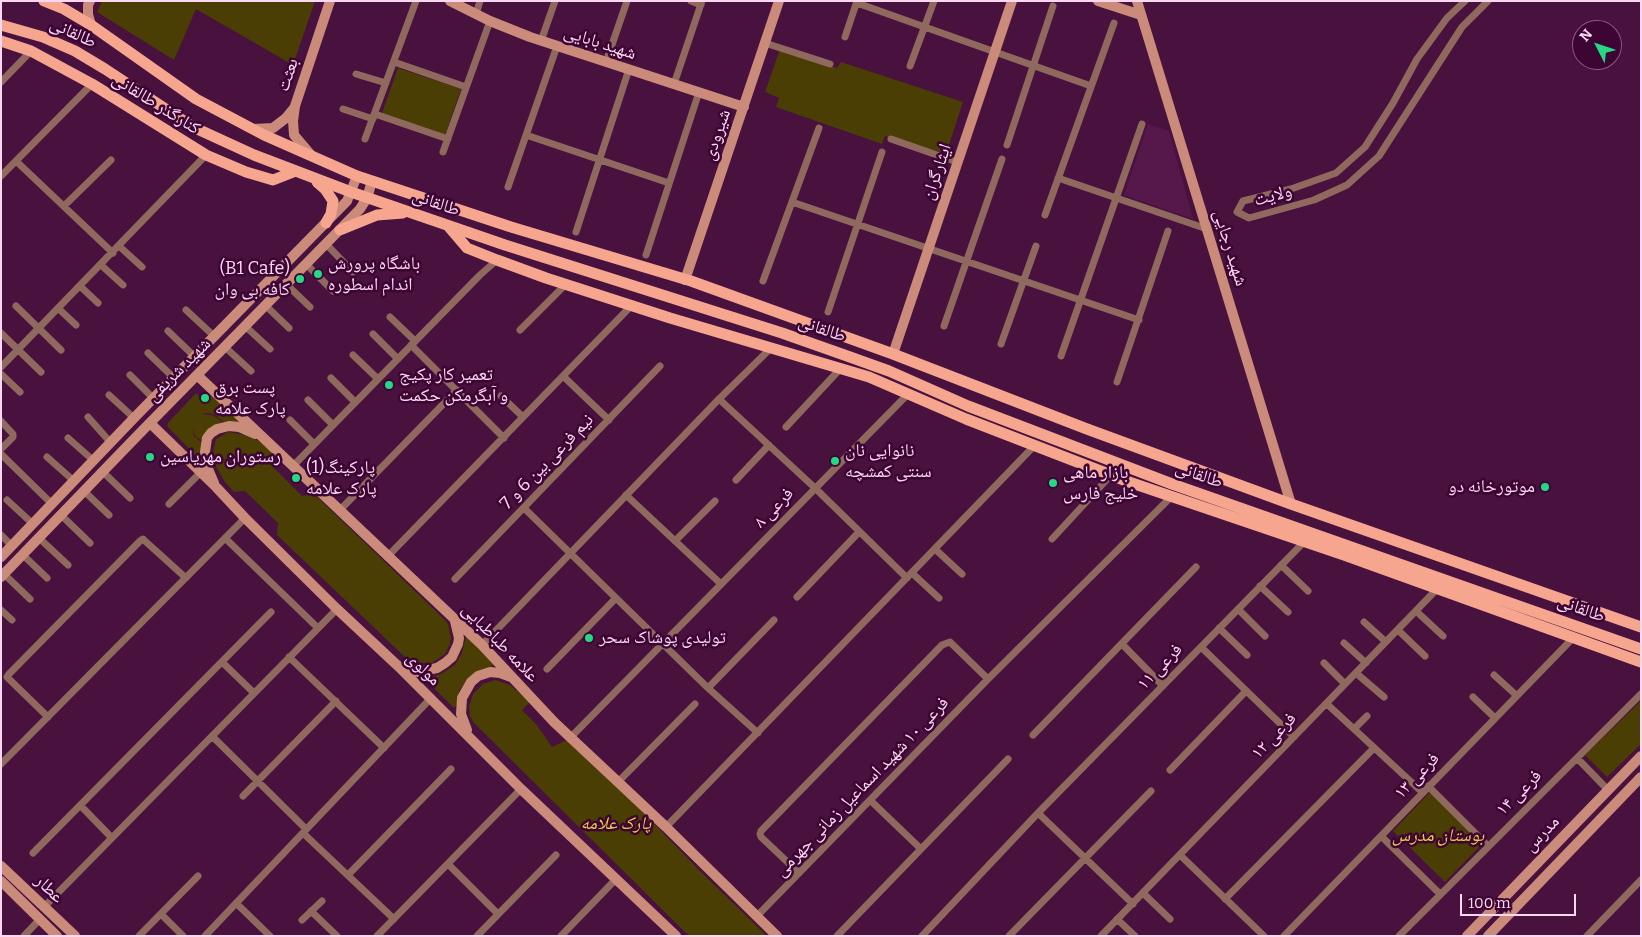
<!DOCTYPE html>
<html>
<head>
<meta charset="utf-8">
<style>
  body { margin:0 }
  #map { position:relative; width:1642px; height:937px; overflow:hidden; background:#48113e; font-family:Bitter,serif }
  canvas { display:block }
  .frame { position:absolute; inset:0; border:2px solid #fbd8f1; pointer-events:none }
  .north { position:absolute; left:1572px; top:20px; width:50px; height:50px; box-sizing:border-box; background:#3d0534; border:1px solid #895980; border-radius:50%; rotate:311deg; font-size:14px; font-weight:700; line-height:20px; text-align:center; color:#fbd8f1 }
  .north::after { content:''; display:block; margin:auto; width:18px; height:22px; background:#26d886; clip-path:polygon(50% 0,100% 100%,50% 72%,0 100%) }
  .scale { position:absolute; left:1460px; top:894px; width:116px; height:22px; box-sizing:border-box; border:2px solid #fbd8f1; border-top:0; padding-left:6px; font-size:15px; line-height:18px; white-space:nowrap; color:#fbd8f1; -webkit-text-stroke:4px #3d0534; paint-order:stroke }
</style>
</head>
<body>
<div id="map">
<canvas width="1642" height="937"></canvas>
<div class="frame"></div>
<div class="north">N</div>
<div class="scale">100 m</div>
</div>
<script>
const ctx = document.querySelector('canvas').getContext('2d');
ctx.lineJoin = 'round';
function fill(path, color) {
  ctx.fillStyle = color;
  ctx.fill(path, 'evenodd');
}
function poly(rows) {
  const path = new Path2D();
  for (const r of rows) {
    path.moveTo(r[0], r[1]);
    for (let i = 2; i < r.length; i += 2) path.lineTo(r[i], r[i + 1]);
  }
  return path;
}
function stroke(path, color, width, dash) {
  ctx.strokeStyle = color;
  ctx.lineWidth = width;
  ctx.lineCap = dash ? 'butt' : 'round';
  ctx.setLineDash(dash || []);
  ctx.stroke(path);
}
function label(font, color, halo, rows, align = 'center') {
  ctx.font = font + ' Bitter,"Noto Naskh Arabic",serif';
  ctx.lineWidth = 5;
  ctx.setLineDash([]);
  ctx.textBaseline = 'middle';
  ctx.strokeStyle = halo;
  ctx.fillStyle = color;
  for (const [text, x, y, turn = 0] of rows) {
    ctx.save();
    ctx.translate(x, y);
    ctx.rotate((+turn || 0) * Math.PI / 180);
    ctx.textAlign = isNaN(turn) ? turn : align;
    if (halo) ctx.strokeText(text, 0, 0);
    ctx.fillText(text, 0, 0);
    ctx.restore();
  }
}
fill(poly([
  [1148,124,1169,131,1193,219,1124,195]
]), '#56184b');
fill(poly([
  [102,1,315,1,293,65,196,9,174,60,97,12],
  [780,49,837,68,841,62,963,102,946,154,885,136,882,144,776,107,779,98,765,92],
  [398,68,461,89,445,135,382,113],
  [196,393,205,402,213,394,240,422,223,422,217,416,213,414,206,413,202,414,212,415,219,419,222,423,203,442,195,436,193,428,194,436,202,443,203,463,167,426,168,423],
  [228,432,245,435,259,441,272,452,270,464,302,496,314,494,444,619,448,624,451,638,450,644,445,654,432,663,416,663,407,659,277,535,278,523,245,491,234,492,225,482,219,472,215,464,213,452,216,439],
  [466,636,496,665,480,670,468,678,459,691,457,705,454,708,425,679,441,674,455,665,462,653],
  [495,680,510,685,530,702,522,710,536,724,552,747,567,740,640,809,701,872,767,936,689,936,474,723,470,716,469,707,473,694,483,684],
  [1641,701,1641,744,1607,777,1585,755],
  [1432,790,1484,842,1445,882,1393,831]
]), '#4a3e05');
stroke(poly([
  [691,1,701,5],
  [1465,1,1447,18,1417,59,1393,103,1365,147,1336,173,1291,189,1243,201,1237,212,1249,218,1314,200,1347,185,1379,156,1462,27,1488,1],
  [857,3,1091,86],
  [476,14,480,1],
  [845,37,857,1],
  [541,41,555,1],
  [765,43,830,64],
  [394,62,466,87],
  [606,62,627,1],
  [910,66,934,1],
  [356,74,386,83],
  [1,82,31,51],
  [674,84,702,1],
  [343,109,373,119],
  [375,114,448,139],
  [526,135,669,183],
  [365,139,416,1],
  [891,139,957,162],
  [1007,145,1053,6],
  [443,152,490,21],
  [16,161,113,253],
  [1,176,92,84],
  [1058,178,1207,229],
  [508,187,557,46],
  [792,202,1139,320],
  [64,206,111,160],
  [1045,215,1114,23],
  [576,232,629,69],
  [326,244,353,272],
  [119,246,142,267],
  [646,255,699,92],
  [306,264,333,291],
  [101,265,123,285],
  [763,281,819,128],
  [286,284,310,307],
  [80,286,98,303],
  [265,305,289,328],
  [16,306,61,350],
  [59,309,76,325],
  [186,310,215,337],
  [828,312,882,152],
  [390,317,415,341],
  [245,326,270,349],
  [944,326,1002,159],
  [520,330,566,284],
  [168,331,195,357],
  [1,333,41,372],
  [373,334,398,359],
  [1001,344,1036,246],
  [411,345,504,438],
  [225,347,251,371],
  [148,353,174,378],
  [353,355,378,379],
  [1061,356,1142,124],
  [1,367,206,155],
  [1,374,20,392],
  [130,375,154,399],
  [563,376,609,420],
  [331,378,355,402],
  [1117,382,1168,231],
  [109,395,134,418],
  [501,396,523,417],
  [719,399,815,488,907,578],
  [308,400,332,424],
  [88,417,111,443],
  [290,420,314,444],
  [1,421,13,434,13,437,1,449],
  [786,427,841,368],
  [68,438,94,461],
  [1,454,52,504],
  [47,457,74,481],
  [293,466,480,275,497,260],
  [103,472,130,498],
  [736,480,769,445],
  [84,491,109,515],
  [626,495,721,584],
  [7,500,33,524],
  [169,504,200,473],
  [524,508,708,688,758,733],
  [339,511,457,390],
  [61,515,90,543],
  [1,535,12,546],
  [39,538,68,565],
  [225,538,318,628],
  [1052,539,1111,475],
  [675,541,715,501],
  [935,549,962,574],
  [23,555,47,578],
  [387,557,632,305],
  [1281,565,1308,591],
  [912,573,939,598],
  [4,574,30,599],
  [455,579,660,366],
  [1260,586,1288,612],
  [797,597,859,532],
  [1238,609,1265,636],
  [1,610,12,620],
  [1416,611,1443,636],
  [1364,622,1386,642],
  [1219,628,1247,655],
  [1398,630,1425,656],
  [1344,643,1366,663],
  [1122,644,1163,686],
  [482,645,719,399,772,347],
  [1201,647,1294,737],
  [289,657,384,748],
  [222,662,254,693],
  [1324,663,1345,684],
  [547,669,616,598],
  [1356,673,1384,697],
  [1494,675,1516,695],
  [708,688,774,620],
  [1473,697,1494,717],
  [1327,704,1422,792],
  [48,717,10,680,7,677,9,674,140,541,143,539,145,541,186,578],
  [1354,729,1367,716],
  [1033,735,1196,567],
  [212,736,306,829],
  [571,737,908,394],
  [1577,758,1608,790],
  [1,764,245,518],
  [1170,770,1246,691],
  [618,782,695,704],
  [1428,786,1488,846],
  [243,796,336,701],
  [870,800,921,849],
  [80,805,112,838],
  [1038,813,1133,904],
  [666,827,1035,445],
  [303,833,394,919],
  [1381,836,1440,894],
  [33,853,271,612],
  [1180,855,1264,936],
  [448,864,498,914],
  [799,873,761,837,760,834,761,831,942,645,950,642,988,679],
  [348,875,451,769],
  [1143,893,1170,919],
  [1225,899,1374,748],
  [236,903,270,936],
  [44,907,337,609],
  [311,911,337,936],
  [161,914,183,936],
  [757,916,988,679,1172,496],
  [1117,919,1135,936],
  [302,920,322,901],
  [24,936,40,919],
  [139,936,198,876],
  [205,936,431,698],
  [377,936,521,789],
  [477,936,556,855],
  [561,936,616,879],
  [837,936,1008,759],
  [922,936,1038,813,1304,542],
  [1009,936,1151,791],
  [1101,936,1437,589],
  [1284,936,1573,638],
  [1399,936,1641,694],
  [1587,936,1641,880]
]), '#90695e', 7);
stroke(poly([
  [90,1,88,5,88,14,91,25],
  [450,1,490,21,530,37,744,107],
  [1098,1,1141,15],
  [1137,1,1291,504],
  [253,129,273,128,286,118,295,107],
  [311,155,294,135,293,121,295,106,330,1],
  [685,280,779,1],
  [893,354,1012,1],
  [197,375,482,645,554,722,666,827,777,936],
  [150,423,216,487,245,518,337,609,398,666,521,789,676,936],
  [214,483,208,469,205,452,207,438,211,433,217,429,229,426,239,427,255,434],
  [1,557,134,418,347,201,357,176],
  [1,577,139,434,360,209,367,198,372,181],
  [399,667,418,672,437,668,445,663,452,657,458,644,459,638,455,621],
  [467,730,461,714,462,698,471,682,478,676,490,672,500,673,511,677],
  [1,866,75,936],
  [1,881,57,936],
  [1467,936,1641,756],
  [1488,936,1641,777]
]), '#ca8b7a', 10);
stroke(poly([
  [44,1,64,9,91,25,196,99,264,135,357,176,511,227,691,281,893,354,1087,429,1291,504,1641,627],
  [1,25,43,37,75,51,105,69,193,127,254,155,351,192,505,245,782,333,850,357,889,371,968,406,1172,484,1641,649],
  [1,41,31,51,92,84,206,155,246,172,273,180,296,171],
  [317,182,325,189,333,201,331,214,326,223],
  [449,227,467,248,497,260,546,278,670,318,869,377,966,419,1129,482,1344,555,1641,662],
  [340,230,377,215,403,213]
]), '#f6a58f', 11);
for (const [x, y, r, color] of [
  [318,274,5,"#26d886"],
  [300,279,5,"#26d886"],
  [389,385,5,"#26d886"],
  [205,398,5,"#26d886"],
  [150,457,5,"#26d886"],
  [835,461,5,"#26d886"],
  [296,478,5,"#26d886"],
  [1053,483,5,"#26d886"],
  [1545,487,5,"#26d886"],
  [589,638,5,"#26d886"]
]) {
  const dot = new Path2D();
  dot.arc(x, y, r, 0, 2 * Math.PI);
  ctx.fillStyle = color;
  ctx.fill(dot);
  stroke(dot, '#3d0534', 2);
}
label('18px', '#fbd8f1', '#3d0534', [
  ["طالقانی",73,33,25],
  ["شهید بابایی",600,43,18],
  ["بعثت",288,75,-72],
  ["کنارگذر طالقانی",156,104,32],
  ["شیرودی",717,135,-71],
  ["ایثارگران",937,172,-71],
  ["ولایت",1273,196,-15],
  ["طالقانی",436,203,19],
  ["شهید رجایی",1230,248,73],
  ["طالقانی",822,329,19],
  ["شهید شریفی",179,370,-45],
  ["نیم فرعی بین 6 و 7",547,462,-46],
  ["طالقانی",1199,475,19],
  ["فرعی ۸",774,508,-46],
  ["طالقانی",1581,609,20],
  ["علامه طباطبایی",500,643,46],
  ["فرعی ۱۱",1160,667,-46],
  ["مولوی",423,669,44],
  ["فرعی ۱۲",1274,736,-46],
  ["فرعی ۱۳",1417,776,-46],
  ["فرعی ۱۰ شهید اسماعیل زمانی جهرمی",862,787,-46],
  ["فرعی ۱۴",1519,793,-45],
  ["مدرس",1542,834,-46],
  ["عطار",49,889,44]
]);
label('18px', '#fbd8f1', '#3d0534', [
  ["باشگاه پرورش",328,264],
  ["اندام اسطوره",328,285],
  ["(B1 Cafe)",290,269,"right"],
  ["کافه بی وان",290,290,"right"],
  ["تعمیر کار پکیج",399,375],
  ["و آبگرمکن حکمت",399,396],
  ["پست برق",215,388],
  ["پارک علامه",215,409],
  ["نانوایی نان",845,451],
  ["سنتی کمشچه",845,472],
  ["رستوران مهریاسین",160,457],
  ["پارکینگ(1)",306,468],
  ["پارک علامه",306,489],
  ["بازار ماهی",1063,473],
  ["خلیج فارس",1063,494],
  ["موتورخانه دو",1535,487,"right"],
  ["تولیدی پوشاک سحر",599,638]
], 'left');
label('italic 18px', '#e8cb47', '#3d0534', [
  ["پارک علامه",616,824],
  ["بوستان مدرس",1438,836]
]);
</script>
</body>
</html>
